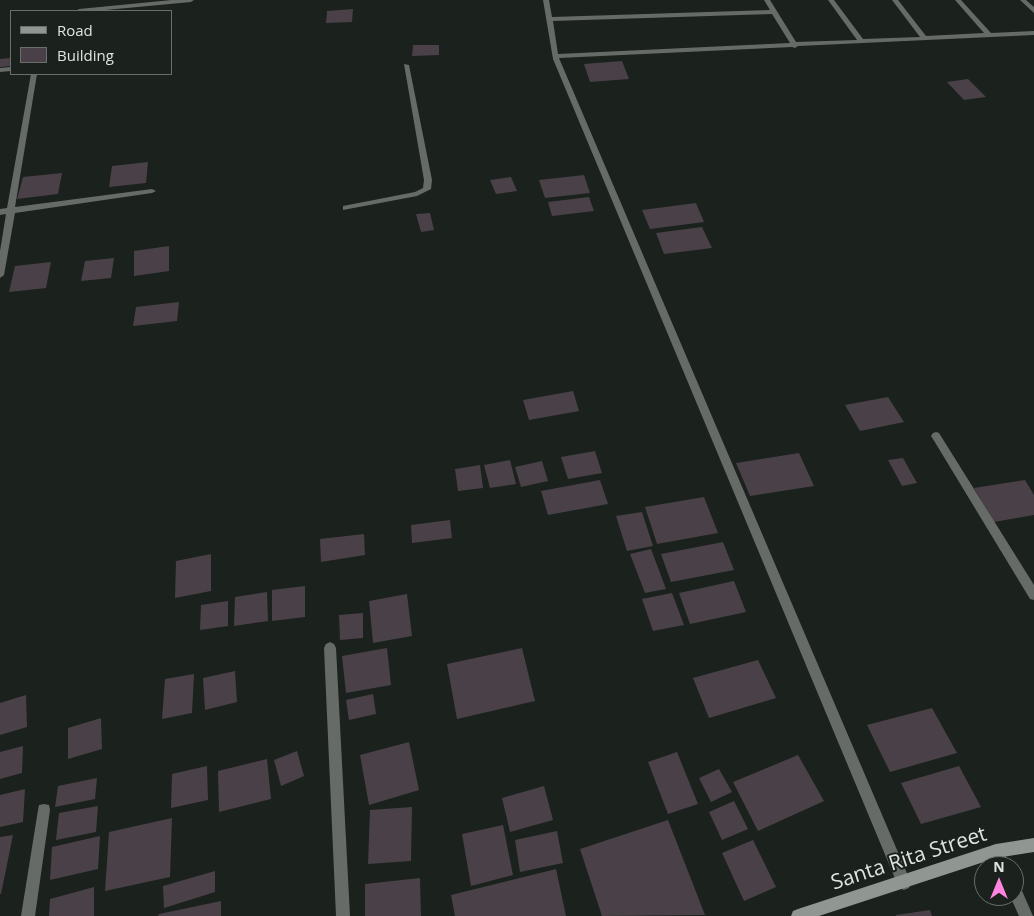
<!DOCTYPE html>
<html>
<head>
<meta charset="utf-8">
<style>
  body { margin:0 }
  #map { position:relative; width:1034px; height:916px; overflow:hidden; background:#1b211c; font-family:"Open Sans",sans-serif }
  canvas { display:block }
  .legend { position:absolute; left:10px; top:10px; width:162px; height:65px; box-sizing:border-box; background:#1b211c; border:1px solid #696f6a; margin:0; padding:6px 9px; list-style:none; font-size:15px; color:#dfe4e0 }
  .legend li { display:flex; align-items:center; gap:10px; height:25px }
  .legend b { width:25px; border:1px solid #696f6a }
  .north { position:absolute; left:974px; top:856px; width:50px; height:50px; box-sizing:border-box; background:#1b211c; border:1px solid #696f6a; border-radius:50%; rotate:0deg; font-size:14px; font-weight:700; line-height:20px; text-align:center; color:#dfe4e0 }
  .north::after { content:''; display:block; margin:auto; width:18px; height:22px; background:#ff85df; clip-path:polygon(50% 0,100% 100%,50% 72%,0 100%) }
</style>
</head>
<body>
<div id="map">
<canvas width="1034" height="916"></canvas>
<ul class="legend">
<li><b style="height:6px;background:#909692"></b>Road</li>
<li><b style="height:14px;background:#494147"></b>Building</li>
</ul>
<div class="north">N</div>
</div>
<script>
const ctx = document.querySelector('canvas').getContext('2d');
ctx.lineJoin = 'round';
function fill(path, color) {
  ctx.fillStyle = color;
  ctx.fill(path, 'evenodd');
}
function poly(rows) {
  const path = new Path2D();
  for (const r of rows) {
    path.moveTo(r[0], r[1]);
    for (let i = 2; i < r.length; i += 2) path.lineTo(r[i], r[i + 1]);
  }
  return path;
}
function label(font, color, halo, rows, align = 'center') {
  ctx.font = font + ' "Open Sans",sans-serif';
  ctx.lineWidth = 4;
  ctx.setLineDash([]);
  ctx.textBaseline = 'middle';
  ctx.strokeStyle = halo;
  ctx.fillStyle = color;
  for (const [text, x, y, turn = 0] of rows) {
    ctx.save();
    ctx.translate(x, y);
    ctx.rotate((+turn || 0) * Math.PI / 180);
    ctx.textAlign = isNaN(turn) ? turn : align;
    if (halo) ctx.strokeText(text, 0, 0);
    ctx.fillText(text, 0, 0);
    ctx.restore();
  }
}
fill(poly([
  [353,9,352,22,326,23,327,11],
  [413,45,439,45,439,55,412,56],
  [11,58,11,66,0,67,0,59],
  [622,61,629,79,590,82,584,64],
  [968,79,986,97,964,100,947,82],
  [148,162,146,183,109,187,112,166],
  [62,173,58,194,17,199,23,177],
  [584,175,590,193,545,198,539,180],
  [511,177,517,191,496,194,490,180],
  [589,197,594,211,552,216,548,202],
  [696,203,704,222,650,229,642,210],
  [430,213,434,230,421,232,416,214],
  [702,227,712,248,664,254,656,233],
  [169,246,169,271,134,276,134,251],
  [114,258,111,278,81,281,85,261],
  [51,262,46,288,9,292,15,266],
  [179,302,177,321,133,326,136,307],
  [573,391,579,411,529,420,523,400],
  [888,397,904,422,860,431,845,405],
  [595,451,602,473,568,479,561,457],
  [799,453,814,486,750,496,736,463],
  [903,458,917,483,902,486,888,460],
  [510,460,516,484,490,488,484,465],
  [542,461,548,481,521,487,515,467],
  [480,465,483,488,458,491,455,469],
  [600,480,608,504,548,515,541,491],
  [1025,480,1034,495,1034,515,994,522,974,488],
  [704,497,718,533,657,544,645,507],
  [642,512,653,546,627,551,616,516],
  [450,520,452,538,412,543,411,525],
  [364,534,365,555,321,562,320,539],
  [723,542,734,570,671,582,661,554],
  [651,549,666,589,645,593,630,554],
  [211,554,211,591,175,598,176,561],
  [734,581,746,612,690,624,679,593],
  [305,586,305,617,272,621,272,590],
  [267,592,268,621,234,626,235,597],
  [672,593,684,625,653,631,642,599],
  [407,594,412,636,373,643,369,601],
  [228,601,228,626,200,630,201,605],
  [363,613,363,638,340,640,339,615],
  [387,648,391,685,346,693,342,656],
  [522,648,535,701,457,719,447,664],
  [758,660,776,698,709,718,693,678],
  [235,671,237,702,205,710,203,678],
  [194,674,192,713,162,719,165,679],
  [373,694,376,714,349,720,346,700],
  [26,695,27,727,0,735,0,703],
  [932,708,957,753,890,772,867,725],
  [101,718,102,749,68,759,68,728],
  [409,742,419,790,369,805,360,755],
  [23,746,22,773,0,779,0,752],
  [297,751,304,776,281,786,274,760],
  [677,752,698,804,668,814,648,762],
  [798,755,824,801,758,831,733,782],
  [267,759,271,799,219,812,218,771],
  [207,766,208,800,171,808,172,774],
  [959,766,981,807,921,824,901,783],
  [719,769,732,792,711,802,699,778],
  [97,778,95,799,55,807,58,786],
  [544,786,553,820,510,832,502,798],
  [25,789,23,822,0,827,0,795],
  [734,801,748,829,722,840,709,812],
  [98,806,96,832,56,840,59,813],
  [412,807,411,861,368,864,370,810],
  [172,818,170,877,105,891,109,832],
  [668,820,705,915,602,916,580,849],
  [503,825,513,875,471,886,462,834],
  [557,831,563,863,520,872,515,840],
  [13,835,1,894,0,894,0,837],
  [100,836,98,869,50,880,52,847],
  [753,840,776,887,744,901,722,853],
  [556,869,566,916,455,916,451,895],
  [215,871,215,892,164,908,163,886],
  [420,878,421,916,365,916,365,884],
  [94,887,94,916,49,916,50,899],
  [221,901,221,916,158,916,159,914],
  [930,910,932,916,896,916,896,915]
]), '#494147');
fill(poly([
  [172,0,194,0,191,2,95,11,76,11,79,9,172,0],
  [543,0,549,0,552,17,770,10,764,0,770,0,796,42,857,40,828,0,834,0,863,39,920,37,892,0,898,0,926,36,984,33,955,0,961,0,991,33,1034,31,1034,35,798,46,795,48,792,47,559,58,909,878,911,883,909,888,904,890,899,888,553,59,543,0],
  [772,14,790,43,558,54,553,21,772,14],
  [1020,0,1026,0,1034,7,1034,13,1020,0],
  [404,64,409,65,432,180,431,189,417,196,343,210,343,206,415,192,423,188,424,180,404,64],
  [11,67,11,71,0,72,0,68,11,67],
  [31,74,37,74,15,207,152,189,156,191,152,193,15,213,4,275,0,278,0,251,6,214,0,215,0,209,7,208,31,74],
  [936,432,939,433,1034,585,1034,600,1030,599,933,439,931,436,933,433,936,432],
  [330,642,334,644,336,648,350,916,336,916,324,648,326,644,330,642],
  [44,804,49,805,50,810,35,916,21,916,38,810,39,805,44,804],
  [996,844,1001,846,1010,866,996,866,989,851,991,846,996,844],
  [1014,882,1019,884,1033,916,1019,916,1010,896,1014,896,1014,882]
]), '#676b68');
fill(poly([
  [1034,838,1034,852,996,858,819,916,791,916,793,911,798,909,996,844,1034,838]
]), '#909692');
label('21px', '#dfe4e0', '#1b211c', [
  ["Santa Rita Street",909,859,-18]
]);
</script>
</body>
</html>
